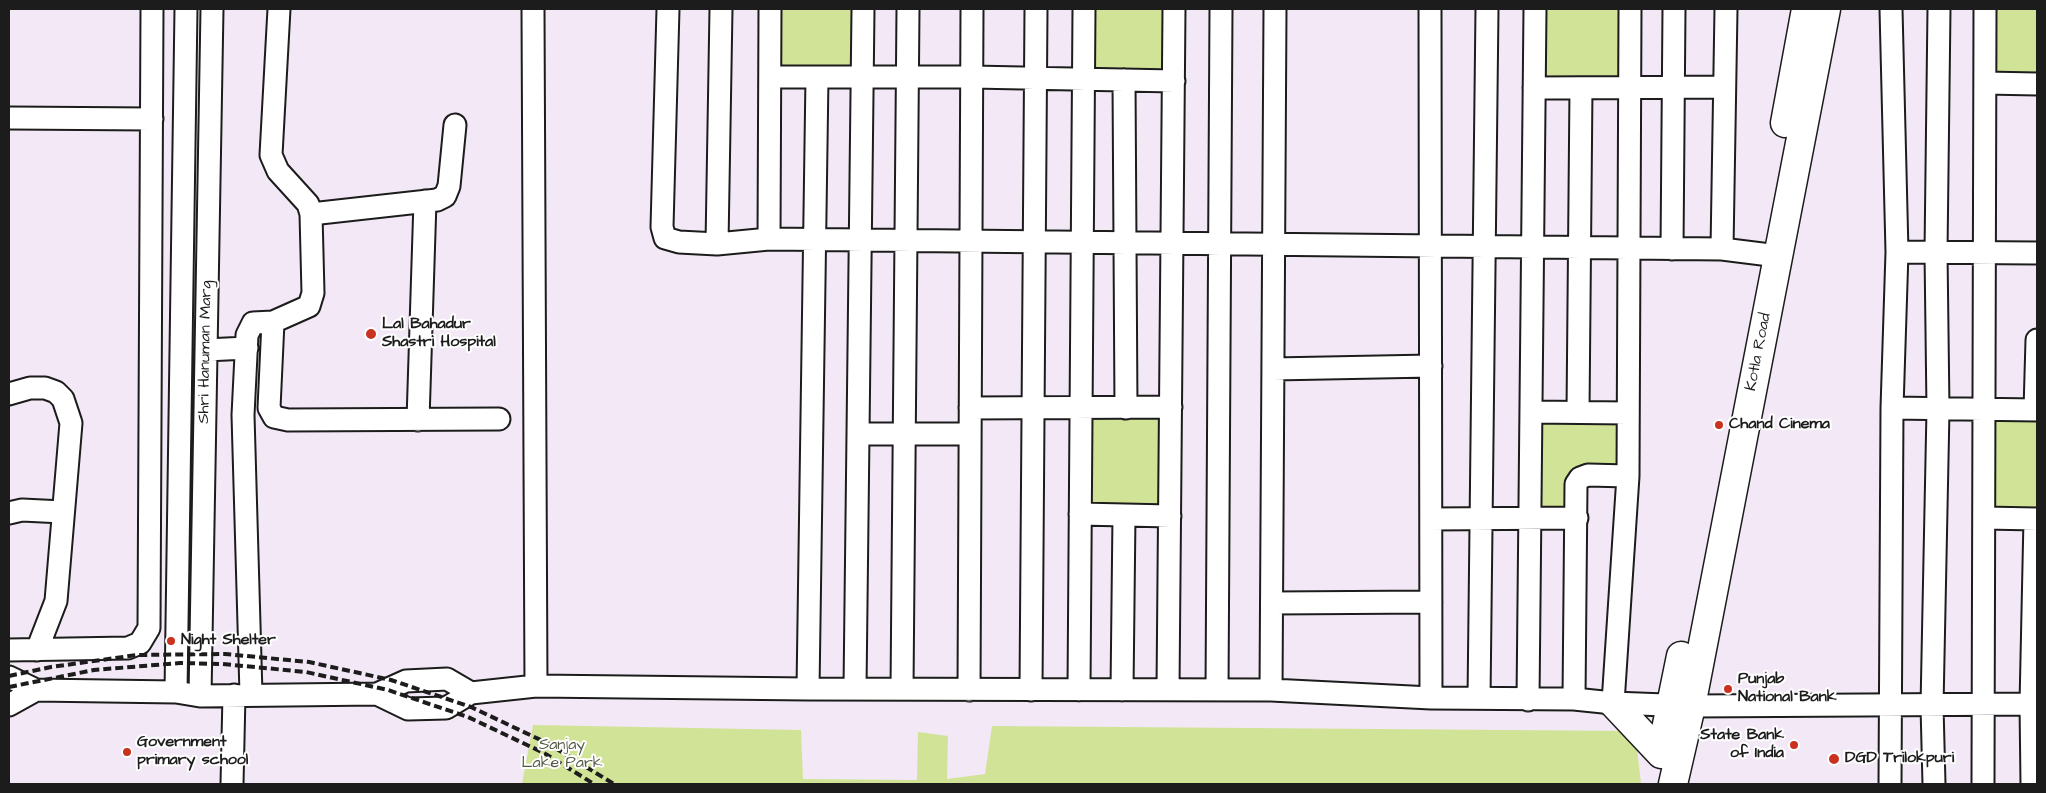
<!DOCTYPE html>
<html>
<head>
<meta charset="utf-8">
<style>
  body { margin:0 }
  #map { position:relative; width:2046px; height:793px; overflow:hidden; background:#f3e8f5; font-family:"Architects Daughter",sans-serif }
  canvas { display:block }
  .frame { position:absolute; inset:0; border:10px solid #1c1c1c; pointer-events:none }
</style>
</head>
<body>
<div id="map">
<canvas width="2046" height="793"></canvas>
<div class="frame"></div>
</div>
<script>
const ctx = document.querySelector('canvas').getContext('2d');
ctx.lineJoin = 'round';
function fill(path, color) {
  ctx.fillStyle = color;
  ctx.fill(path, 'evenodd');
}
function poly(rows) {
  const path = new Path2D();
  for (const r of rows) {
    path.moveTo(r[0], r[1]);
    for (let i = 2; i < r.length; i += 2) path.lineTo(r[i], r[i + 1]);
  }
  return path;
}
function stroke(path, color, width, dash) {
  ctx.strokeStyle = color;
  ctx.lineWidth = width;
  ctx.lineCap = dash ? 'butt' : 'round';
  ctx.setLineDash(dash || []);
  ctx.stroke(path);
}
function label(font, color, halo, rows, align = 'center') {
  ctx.font = font + ' "Architects Daughter",sans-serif';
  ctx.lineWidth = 4;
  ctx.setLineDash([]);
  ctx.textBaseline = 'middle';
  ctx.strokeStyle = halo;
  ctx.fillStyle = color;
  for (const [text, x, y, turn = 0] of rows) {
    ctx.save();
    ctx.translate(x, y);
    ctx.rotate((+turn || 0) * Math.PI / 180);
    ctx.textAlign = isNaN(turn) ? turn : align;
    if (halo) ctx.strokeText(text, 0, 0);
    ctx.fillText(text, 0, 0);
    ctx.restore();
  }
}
fill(poly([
  [773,9,859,9,858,73,773,72],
  [1087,9,1168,9,1167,74,1087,74],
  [1540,9,1626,9,1625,78,1539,77],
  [1994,9,2037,9,2037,79,1994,78],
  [1083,414,1169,414,1167,511,1082,510],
  [1536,416,1618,417,1617,472,1574,472,1573,513,1535,513],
  [1992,418,2037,418,2037,515,1992,514],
  [533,725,801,730,803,779,917,780,918,732,948,736,947,779,985,774,992,726,1635,731,1641,784,522,784]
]), '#d1e397');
const minor = poly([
  [533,9,536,686],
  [668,9,662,227,665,238,679,242,717,244,769,239,1629,248,1722,249,1778,256],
  [1430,9,1431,698],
  [770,77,972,77,1174,81],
  [1124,80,1126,408],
  [1985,83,2037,84],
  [1534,88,1724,87],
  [9,118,152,119],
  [311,214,437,200,445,196,449,186,455,125],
  [769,239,770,9],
  [717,244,721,9],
  [1672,249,1674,9],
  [1722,249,1726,9],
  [1897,252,2037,253],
  [273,322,269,408,274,417,288,420,499,419],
  [206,350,247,348],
  [1273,369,1431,366],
  [9,394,30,388,45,388,56,392,63,399,71,423,56,601,37,650],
  [970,408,1171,407],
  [1892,408,2037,410],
  [2035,410,2037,340],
  [1531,412,1628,413],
  [1578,412,1581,88],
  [418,420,425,201],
  [858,434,970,434],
  [9,513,22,510,63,512],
  [1080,514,1170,516],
  [1984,518,2037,519],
  [1431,519,1577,518],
  [1272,603,1431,602],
  [9,650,128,648,140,643,149,628,152,9],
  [9,677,36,690,176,692,200,696,377,694,406,681,447,679,471,693],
  [808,689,817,77],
  [855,689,863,9],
  [902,689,908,9],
  [969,690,972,9],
  [1031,690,1036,9],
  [1079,690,1084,9],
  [1122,690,1124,515],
  [1168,690,1174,9],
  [1217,690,1221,9],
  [1271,690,1275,9],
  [176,692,186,9],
  [251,694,243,415,247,335,253,323,273,322,309,306,313,293,311,214,308,204,278,171,271,155,279,9],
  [377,694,408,709,446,708,471,693,536,686,808,689,1271,690,1431,698,1574,699,1613,703,1691,706,2037,704],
  [200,696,212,9],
  [1479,698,1487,9],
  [1574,699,1576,484,1580,478,1588,475,1628,476],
  [1528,700,1535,9],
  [1613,703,1628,476,1630,9],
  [9,705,36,690],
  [232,784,234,695],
  [1890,784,1892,408,1897,252,1891,9],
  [1934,784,1932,706,1938,410,1936,252,1939,9],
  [1983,784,1985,9],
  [2032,784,2031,704,2035,519]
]);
const major = poly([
  [1785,123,1806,9],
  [1613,703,1661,754],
  [1663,744,1681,656],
  [1673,784,1691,706,1826,9]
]);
stroke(minor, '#1c1c1c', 25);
stroke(major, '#1c1c1c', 31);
stroke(minor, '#fff', 21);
stroke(major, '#fff', 28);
stroke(poly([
  [9,676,51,667,137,655,225,654,309,662,391,680,471,707,547,743,614,784],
  [9,687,94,670,180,663,223,664,306,672,388,690,468,717,544,753,594,784]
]), '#1c1c1c', 4, [8, 4]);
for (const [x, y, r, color] of [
  [371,334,6,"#c8321e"],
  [1719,425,5,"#c8321e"],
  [171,641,5,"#c8321e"],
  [1728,689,5,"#c8321e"],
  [1794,745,5,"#c8321e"],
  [127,752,5,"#c8321e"],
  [1834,759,6,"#c8321e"]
]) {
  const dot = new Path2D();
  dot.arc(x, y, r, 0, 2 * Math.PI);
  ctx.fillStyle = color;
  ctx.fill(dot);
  stroke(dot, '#fff', 2);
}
label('bold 16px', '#1c1c1c', '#fff', [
  ["Lal Bahadur",382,325],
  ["Shastri Hospital",382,343],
  ["Chand Cinema",1729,425],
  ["Night Shelter",181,641],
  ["Punjab",1738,680],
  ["National Bank",1738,698],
  ["State Bank",1784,736,"right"],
  ["of India",1784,754,"right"],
  ["Government",137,743],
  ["primary school",137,761],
  ["DGD Trilokpuri",1845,759]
], 'left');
label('16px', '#1c1c1c', '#fff', [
  ["Shri Hanuman Marg",206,352,-89],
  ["Kotla Road",1759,352,-79]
]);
label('16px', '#525841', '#fff', [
  ["Sanjay",562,746],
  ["Lake Park",562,764]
]);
</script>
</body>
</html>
